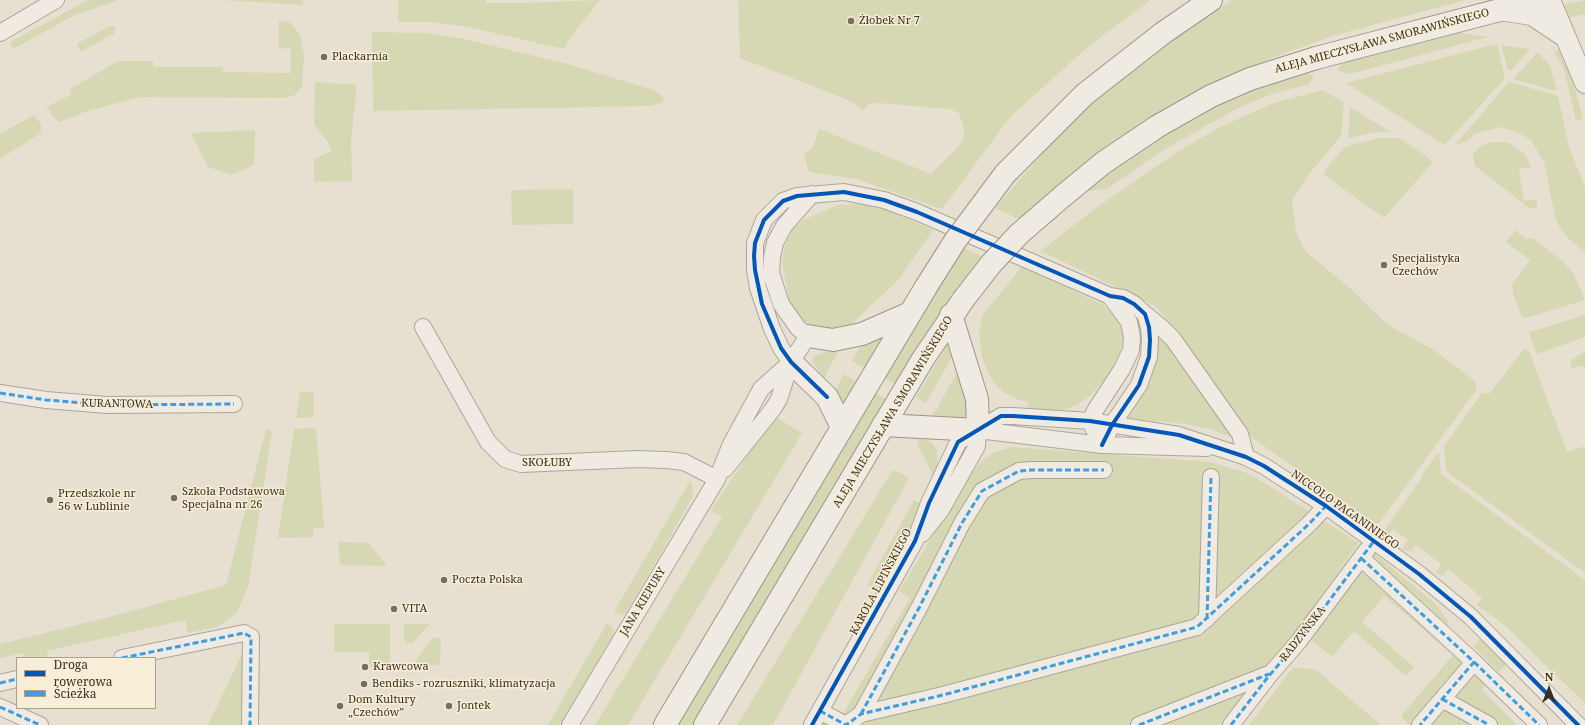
<!DOCTYPE html>
<html>
<head>
<meta charset="utf-8">
<style>
  body { margin:0 }
  #map { position:relative; width:1585px; height:725px; overflow:hidden; background:#e7e0d1; font-family:"Noto Serif",serif }
  canvas { display:block }
  .legend { position:absolute; left:16px; top:657px; width:140px; height:52px; box-sizing:border-box; background:#f7eed8; border:1px solid #ada18e; margin:0; padding:5px 7px; list-style:none; font-size:12px; color:#3d2e20 }
  .legend li { display:flex; align-items:center; gap:8px; height:20px }
  .legend b { width:20px; border:1px solid #ada18e }
  .north { position:absolute; left:1529px; top:669px; width:40px; height:40px; -webkit-text-stroke:3px #f7eed8; paint-order:stroke; rotate:0deg; font-size:11px; font-weight:700; line-height:16px; text-align:center; color:#3d2e20 }
  .north::after { content:''; display:block; margin:auto; width:14px; height:18px; background:#3d2e20; clip-path:polygon(50% 0,100% 100%,50% 72%,0 100%) }
</style>
</head>
<body>
<div id="map">
<canvas width="1585" height="725"></canvas>
<ul class="legend">
<li><b style="height:5px;background:#0057b8"></b>Droga rowerowa</li>
<li><b style="height:5px;background:#3f9de0"></b>Ścieżka</li>
</ul>
<div class="north">N</div>
</div>
<script>
const ctx = document.querySelector('canvas').getContext('2d');
ctx.lineJoin = 'round';
function fill(path, color) {
  ctx.fillStyle = color;
  ctx.fill(path, 'evenodd');
}
function poly(rows) {
  const path = new Path2D();
  for (const r of rows) {
    path.moveTo(r[0], r[1]);
    for (let i = 2; i < r.length; i += 2) path.lineTo(r[i], r[i + 1]);
  }
  return path;
}
function stroke(path, color, width, dash) {
  ctx.strokeStyle = color;
  ctx.lineWidth = width;
  ctx.lineCap = dash ? 'butt' : 'round';
  ctx.setLineDash(dash || []);
  ctx.stroke(path);
}
function label(font, color, halo, rows, align = 'center') {
  ctx.font = font + ' "Noto Serif",serif';
  ctx.lineWidth = 3;
  ctx.setLineDash([]);
  ctx.textBaseline = 'middle';
  ctx.strokeStyle = halo;
  ctx.fillStyle = color;
  for (const [text, x, y, turn = 0] of rows) {
    ctx.save();
    ctx.translate(x, y);
    ctx.rotate((+turn || 0) * Math.PI / 180);
    ctx.textAlign = isNaN(turn) ? turn : align;
    if (halo) ctx.strokeText(text, 0, 0);
    ctx.fillText(text, 0, 0);
    ctx.restore();
  }
}
fill(poly([
  [88,0,118,0,75,15,13,49,10,42],
  [221,0,303,0,303,5],
  [398,0,486,0,486,3,524,3,600,0,569,39,564,49,468,27,430,22,398,22],
  [738,0,1151,0,1090,45,1010,117,942,209,856,179,809,172,804,153,812,149,819,129,931,174,958,147,964,138,964,128,959,113,950,109,877,103,869,104,864,110,846,99,740,58],
  [1232,0,1465,0,1336,35,1274,57,1168,107,1093,158,1019,219,995,208,1061,132,1092,102,1154,51],
  [1585,0,1585,14,1568,18,1564,6,1565,4],
  [279,20,291,23,300,35,304,55,302,87,295,95,285,98,140,97,87,111,60,122,54,118,47,107,72,94,70,89,118,61,153,61,153,67,222,67,223,72,291,73,291,49,279,48],
  [110,26,115,26,115,35,111,35,81,52,77,45,78,43],
  [372,32,426,33,460,38,568,64,653,90,664,98,662,103,650,106,373,111],
  [1455,32,1488,37,1350,74,1338,71,1340,63],
  [1492,45,1497,45,1505,78,1445,145,1346,83],
  [1501,45,1530,49,1511,71,1508,70],
  [1560,48,1570,69,1583,119,1576,120,1564,69,1554,52],
  [1538,52,1550,66,1557,91,1516,80,1514,78],
  [1303,71,1314,77,1309,84,1272,94,1238,108,1165,149,1108,188,1082,192,1111,169,1176,126,1231,97],
  [315,82,357,85,351,140,352,181,314,182,314,159,332,151,329,144,314,124],
  [1509,82,1558,96,1569,147,1585,187,1585,252,1570,240,1559,226,1555,216,1544,162,1531,140,1515,131,1500,127,1477,133,1465,142,1455,145],
  [1323,90,1344,103,1341,136,1309,174,1292,200,1296,232,1306,252,1351,289,1388,325,1432,349,1475,381,1477,389,1379,523,1375,523,1251,437,1166,318,1155,306,1041,251,1093,210,1179,151,1216,129,1271,104],
  [1350,107,1391,132,1376,132,1348,138],
  [34,115,41,124,41,133,0,159,0,134],
  [255,130,254,165,231,175,208,167,191,133],
  [1378,138,1399,138,1429,158,1432,163,1384,218,1323,174,1332,161,1345,147],
  [1491,142,1505,142,1511,144,1525,154,1531,167,1519,169,1524,201,1537,199,1537,207,1533,209,1528,207,1475,166,1473,158,1474,153,1483,145],
  [573,189,573,224,512,225,511,190],
  [861,204,881,207,933,230,899,279,856,320,849,331,819,329,800,319,789,301,782,261,785,245,792,231,803,220,838,205],
  [1515,230,1526,239,1532,238,1563,261,1573,273,1585,300,1526,318,1522,317,1513,294,1512,284,1530,260,1506,242],
  [962,247,984,257,896,385,883,377],
  [1022,266,1103,305,1119,321,1124,334,1119,355,1105,379,1090,396,1077,405,1060,411,1027,409,1028,402,1016,399,1003,392,992,380,982,359,979,332,983,315],
  [1585,315,1585,337,1537,354,1529,334,1530,332],
  [1159,330,1233,438,1210,429,1185,424,1129,419,1127,417,1128,412,1140,398,1151,378,1158,354],
  [883,338,865,368,852,361,862,343],
  [949,342,952,357,926,403,916,397],
  [840,348,824,378,812,362,813,358,816,355],
  [1524,349,1529,351,1567,452,1585,446,1585,573,1446,471,1444,446,1482,393,1487,393,1489,394],
  [1585,351,1585,370,1583,365,1570,369,1572,359],
  [957,373,968,408,965,417,958,421,930,420],
  [844,374,856,382,844,404,835,391],
  [300,391,314,393,314,417,296,418],
  [874,392,887,400,693,725,676,725],
  [774,416,802,433,628,725,595,725,722,517,711,510],
  [316,428,324,527,313,528,313,537,278,538,294,429],
  [266,429,272,431,248,587,237,613,217,627,188,633,185,620,47,651,48,658,25,658,23,653,0,658,0,644,109,617,226,585],
  [920,437,932,443,937,450,938,468,934,478,917,443],
  [1011,447,1211,462,1250,474,1359,543,1274,661,1225,725,821,725,829,711,842,715,910,598,899,591,961,489,976,468,984,459,993,453],
  [1439,452,1441,474,1585,580,1585,703,1503,624,1477,605,1482,598,1448,569,1442,576,1436,572,1441,564,1416,545,1411,551,1401,550,1408,540,1393,529,1389,534,1386,532,1386,528,1421,479,1423,473],
  [892,471,897,471,909,478,773,725,737,725],
  [690,481,693,488,692,498,660,555,626,613,622,615,614,612],
  [914,500,920,503,905,540,878,590,867,585],
  [338,542,369,543,387,566,340,565],
  [1374,553,1435,603,1448,621,1453,655,1467,665,1415,725,1409,725,1401,716,1453,655,1384,596,1362,622,1414,667,1406,676,1354,631,1332,657,1310,639],
  [607,623,613,629,614,633,610,640,560,725,548,725],
  [334,624,390,624,390,667,369,667,369,652,334,652],
  [404,624,430,624,412,643,406,643,404,638],
  [437,637,441,639,440,662,438,665,414,666,414,663,431,639],
  [1482,637,1508,663,1499,672,1473,646],
  [244,650,242,725,208,725],
  [1293,668,1315,669,1381,725,1249,725],
  [1473,669,1488,683,1482,690,1517,725,1496,725,1447,698],
  [1442,704,1482,725,1424,725]
]), '#d6d7b3');
const minor = poly([
  [0,33,56,0],
  [1145,314,1161,327,1173,339,1240,434,1246,457],
  [423,327,488,442,505,459,521,464,638,459,666,460,684,462,717,479],
  [791,362,781,348,772,329,758,288,755,270,755,243,764,220,783,201,797,196,844,192,884,200,917,212,1110,296,1123,298,1134,304,1145,314,1149,327,1150,340,1149,357,1139,385,1112,425,1102,445],
  [0,393,46,400,107,405,234,404],
  [978,430,1102,445,1207,448],
  [1094,430,1090,421,1096,409,1122,369,1131,350,1132,337,1129,322,1110,296],
  [725,469,773,409,779,399,791,362,808,336,798,328,781,304,771,273,772,257,775,243,784,226,812,194],
  [922,534,941,510,977,446,978,430],
  [1361,558,1474,662,1420,725],
  [1207,619,1211,477],
  [122,658,244,633,251,637,250,725],
  [1474,662,1539,725],
  [0,683,17,679],
  [1442,699,1489,725],
  [0,707,40,725],
  [820,711,846,725,861,714,943,695,1197,627,1309,524,1326,506],
  [861,714,919,608,962,523,982,491,1019,471,1031,470,1104,470],
  [570,725,717,479,731,444,761,389,791,362],
  [812,725,915,541,929,503,958,442,1001,416,1013,416,1090,421,1179,435,1246,457,1264,466,1326,506,1419,574,1471,617,1578,725],
  [1139,725,1269,674],
  [1231,725,1268,677,1299,641,1367,550]
]);
const tertiary = poly([
  [1550,0,1585,83],
  [1500,10,1532,15,1565,37]
]);
const secondary = poly([
  [1005,174,1085,94,1163,33,1211,0],
  [1063,196,1103,163,1158,126,1211,96,1250,79,1316,58,1538,0],
  [808,336,833,340,862,334,910,313],
  [791,362,827,397,842,427],
  [883,425,978,430,977,399,951,315],
  [665,725,926,287],
  [705,725,923,359,963,300]
]);
stroke(minor, '#ada599', 18);
stroke(tertiary, '#ada599', 22);
stroke(secondary, '#9c958a', 24);
stroke(minor, '#efebe3', 16);
stroke(tertiary, '#efebe3', 20);
stroke(secondary, '#efebe3', 22);
const secondaryBridge = poly([
  [926,287,955,241,1005,174],
  [963,300,991,264,1019,234,1063,196]
]);
stroke(secondaryBridge, '#9c958a', 24, []);
stroke(secondaryBridge, '#efebe3', 22);
stroke(poly([
  [0,393,46,400,107,405,234,404],
  [1361,558,1474,662,1420,725],
  [1207,619,1211,477],
  [122,658,244,633,251,637,250,725],
  [1474,662,1539,725],
  [0,683,17,679],
  [1442,699,1489,725],
  [0,707,40,725],
  [820,711,846,725,861,714,943,695,1197,627,1309,524,1326,506],
  [861,714,919,608,962,523,982,491,1019,471,1031,470,1104,470],
  [1139,725,1269,674],
  [1231,725,1268,677,1299,641,1374,541]
]), '#3f9de0', 3, [6, 3]);
stroke(poly([
  [827,397,791,362,781,348,762,304,755,270,754,256,755,243,764,220,783,201,797,196,844,192,884,200,917,212,1110,296,1123,298,1134,304,1145,314,1149,327,1150,340,1149,357,1139,385,1112,425,1102,445],
  [812,725,915,541,929,503,958,442,1001,416,1013,416,1090,421,1179,435,1246,457,1264,466,1326,506,1419,574,1471,617,1578,725]
]), '#0057b8', 4);
for (const [x, y, r, color] of [
  [851,21,4,"#786c5e"],
  [324,57,4,"#786c5e"],
  [1384,265,4,"#786c5e"],
  [174,498,4,"#786c5e"],
  [50,500,4,"#786c5e"],
  [444,580,4,"#786c5e"],
  [394,609,4,"#786c5e"],
  [365,667,4,"#786c5e"],
  [364,684,4,"#786c5e"],
  [340,706,4,"#786c5e"],
  [449,706,4,"#786c5e"]
]) {
  const dot = new Path2D();
  dot.arc(x, y, r, 0, 2 * Math.PI);
  ctx.fillStyle = color;
  ctx.fill(dot);
  stroke(dot, '#f7eed8', 1.5);
}
label('11px', '#3d2e20', '#f7eed8', [
  ["Żłobek Nr 7",859,21],
  ["Plackarnia",332,57],
  ["Specjalistyka",1392,259],
  ["Czechów",1392,272],
  ["Szkoła Podstawowa",182,492],
  ["Specjalna nr 26",182,505],
  ["Przedszkole nr",58,494],
  ["56 w Lublinie",58,507],
  ["Poczta Polska",452,580],
  ["VITA",402,609],
  ["Krawcowa",373,667],
  ["Bendiks - rozruszniki, klimatyzacja",372,684],
  ["Dom Kultury",348,700],
  ["„Czechów”",348,713],
  ["Jontek",457,706]
], 'left');
label('11px', '#3d2e20', '#f7eed8', [
  ["ALEJA MIECZYSŁAWA SMORAWIŃSKIEGO",1382,41,-15],
  ["KURANTOWA",117,404,1],
  ["ALEJA MIECZYSŁAWA SMORAWIŃSKIEGO",893,412,-59],
  ["SKOŁUBY",547,463],
  ["NICCOLO PAGANINIEGO",1345,510,35],
  ["KAROLA LIPIŃSKIEGO",881,582,-62],
  ["JANA KIEPURY",643,602,-59],
  ["RADZYŃSKA",1303,634,-52]
]);
</script>
</body>
</html>
